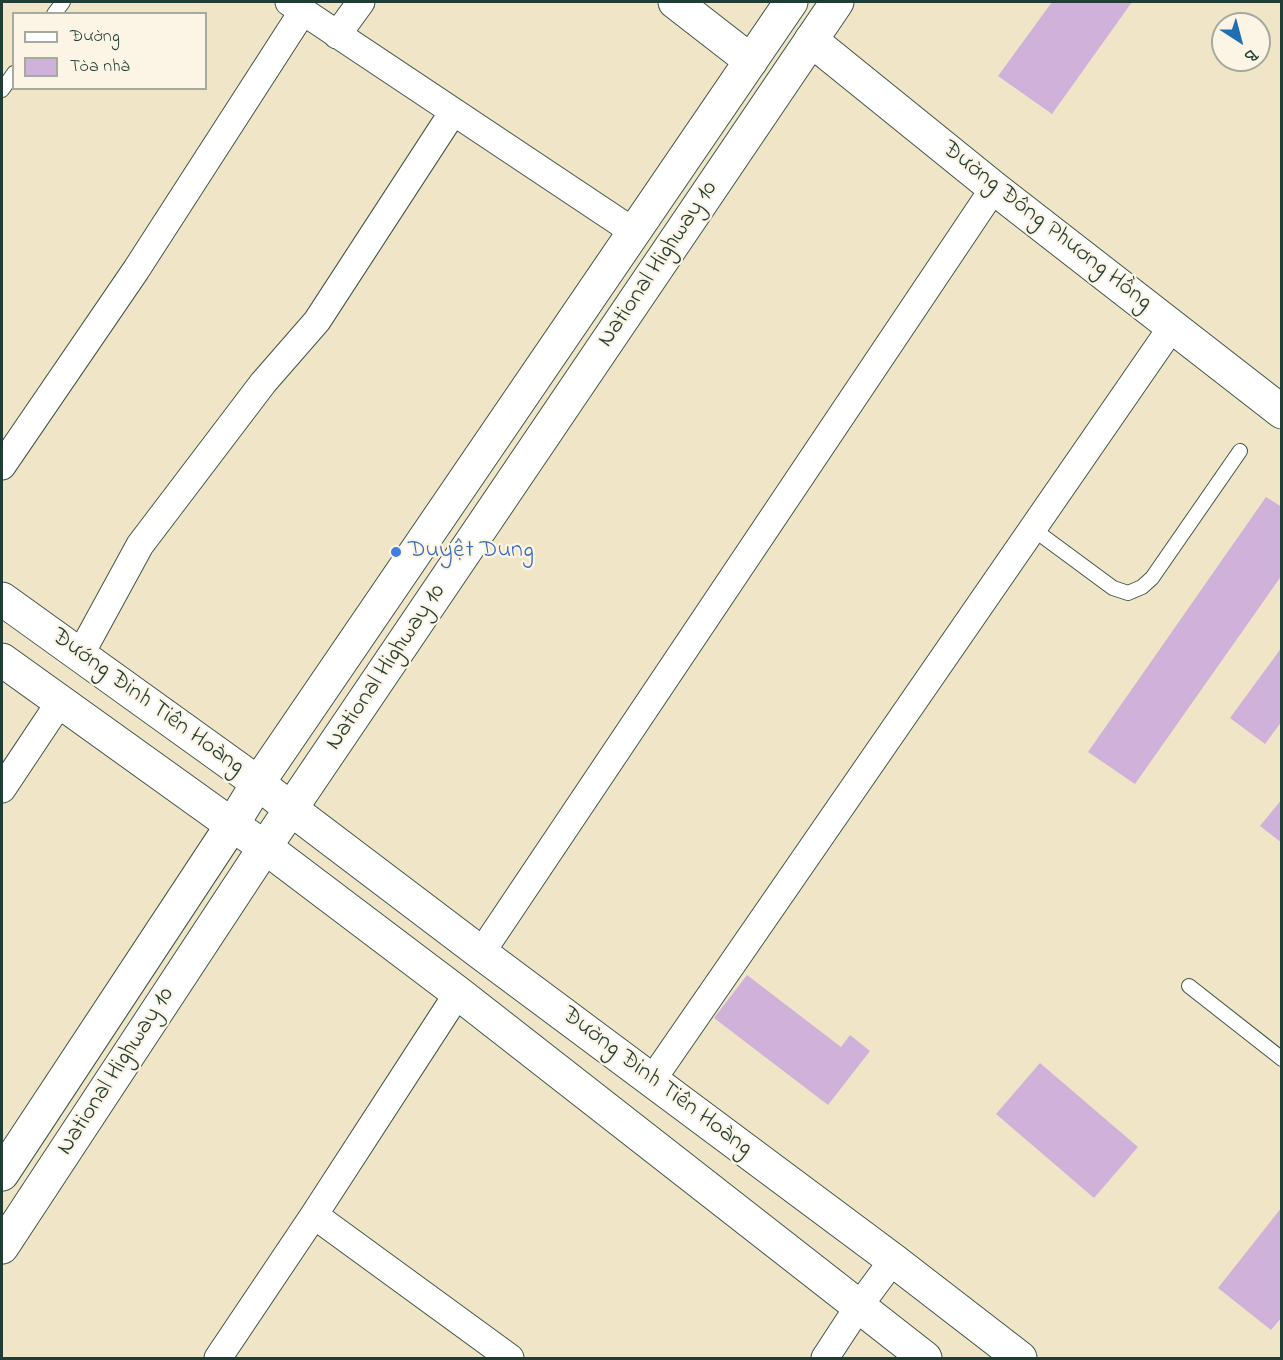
<!DOCTYPE html>
<html>
<head>
<meta charset="utf-8">
<style>
  body { margin:0 }
  #map { position:relative; width:1283px; height:1360px; overflow:hidden; background:#f1e5c7; font-family:"Indie Flower",sans-serif }
  canvas { display:block }
  .frame { position:absolute; inset:0; border:3px solid #1f3d34; pointer-events:none }
  .legend { position:absolute; left:12px; top:12px; width:195px; height:78px; box-sizing:border-box; background:#fcf5e5; border:2px solid #a4ab9e; margin:0; padding:8px 10px; list-style:none; font-size:18px; color:#1f3d34 }
  .legend li { display:flex; align-items:center; gap:12px; height:30px }
  .legend b { width:30px; border:2px solid #a4ab9e }
  .north { position:absolute; left:1211px; top:12px; width:60px; height:60px; box-sizing:border-box; background:#fcf5e5; border:2px solid #a4ab9e; border-radius:50%; rotate:144deg; font-size:16px; font-weight:700; line-height:24px; text-align:center; color:#1f3d34 }
  .north::after { content:''; display:block; margin:auto; width:21px; height:27px; background:#1f6fb2; clip-path:polygon(50% 0,100% 100%,50% 72%,0 100%) }
</style>
</head>
<body>
<div id="map">
<canvas width="1283" height="1360"></canvas>
<div class="frame"></div>
<ul class="legend">
<li><b style="height:8px;background:#fff"></b>Đường</li>
<li><b style="height:16px;background:#cfb1d9"></b>Tòa nhà</li>
</ul>
<div class="north">B</div>
</div>
<script>
const ctx = document.querySelector('canvas').getContext('2d');
ctx.lineJoin = 'round';
function fill(path, color) {
  ctx.fillStyle = color;
  ctx.fill(path, 'evenodd');
}
function poly(rows) {
  const path = new Path2D();
  for (const r of rows) {
    path.moveTo(r[0], r[1]);
    for (let i = 2; i < r.length; i += 2) path.lineTo(r[i], r[i + 1]);
  }
  return path;
}
function stroke(path, color, width, dash) {
  ctx.strokeStyle = color;
  ctx.lineWidth = width;
  ctx.lineCap = dash ? 'butt' : 'round';
  ctx.setLineDash(dash || []);
  ctx.stroke(path);
}
function label(font, color, halo, rows, align = 'center') {
  ctx.font = font + ' "Indie Flower",sans-serif';
  ctx.lineWidth = 4.5;
  ctx.setLineDash([]);
  ctx.textBaseline = 'middle';
  ctx.strokeStyle = halo;
  ctx.fillStyle = color;
  for (const [text, x, y, turn = 0] of rows) {
    ctx.save();
    ctx.translate(x, y);
    ctx.rotate((+turn || 0) * Math.PI / 180);
    ctx.textAlign = isNaN(turn) ? turn : align;
    if (halo) ctx.strokeText(text, 0, 0);
    ctx.fillText(text, 0, 0);
    ctx.restore();
  }
}
fill(poly([
  [1052,2,1132,2,1052,114,998,76],
  [1266,497,1282,507,1282,575,1135,784,1088,752],
  [1282,647,1282,721,1265,744,1230,718],
  [1282,799,1282,843,1260,826],
  [747,975,841,1047,850,1035,870,1051,828,1105,714,1018],
  [1040,1063,1138,1147,1094,1198,996,1114],
  [1282,1207,1282,1317,1271,1330,1218,1288]
]), '#cfb1d9');
const service = poly([
  [54,14,63,2],
  [2,90,14,73],
  [1033,529,1113,588,1128,593,1142,587,1152,578,1240,451],
  [1189,986,1282,1059]
]);
const minor = poly([
  [289,2,634,232],
  [337,35,361,2],
  [2,466,136,270,303,11],
  [80,655,140,545,263,383,317,321,453,112],
  [2,789,60,702],
  [481,953,994,188],
  [652,1080,1172,327],
  [314,1215,510,1358],
  [218,1358,314,1215,458,993],
  [825,1358,859,1306,893,1260]
]);
const tertiary = poly([
  [675,2,751,61],
  [811,40,994,188,1282,412]
]);
const secondary = poly([
  [2,599,258,783,291,809,481,953,893,1260,1020,1358],
  [2,660,232,825,265,847,458,993,925,1358]
]);
const trunk = poly([
  [2,1174,232,825,258,783,791,2],
  [2,1247,265,847,837,2]
]);
stroke(service, '#3e564a', 16);
stroke(minor, '#3e564a', 29);
stroke(tertiary, '#3e564a', 35);
stroke(secondary, '#3e564a', 35);
stroke(trunk, '#3e564a', 35);
stroke(service, '#fff', 14);
stroke(minor, '#fff', 27);
stroke(tertiary, '#fff', 33);
stroke(secondary, '#fff', 33);
stroke(trunk, '#fff', 33);
for (const [x, y, r, color] of [
  [396,552,6,"#3f7fe0"]
]) {
  const dot = new Path2D();
  dot.arc(x, y, r, 0, 2 * Math.PI);
  ctx.fillStyle = color;
  ctx.fill(dot);
  stroke(dot, '#fcf5e5', 2);
}
label('24px', '#1f3d34', '#fcf5e5', [
  ["Đường Đông Phương Hồng",1046,227,38],
  ["National Highway 10",659,265,-56],
  ["National Highway 10",387,668,-56],
  ["Đướng Đinh Tiên Hoàng",147,703,36],
  ["National Highway 10",117,1072,-57],
  ["Đường Đinh Tiên Hoàng",656,1083,37]
]);
label('24px', '#366cbe', '#fcf5e5', [
  ["Duyệt Dung",408,552]
], 'left');
</script>
</body>
</html>
